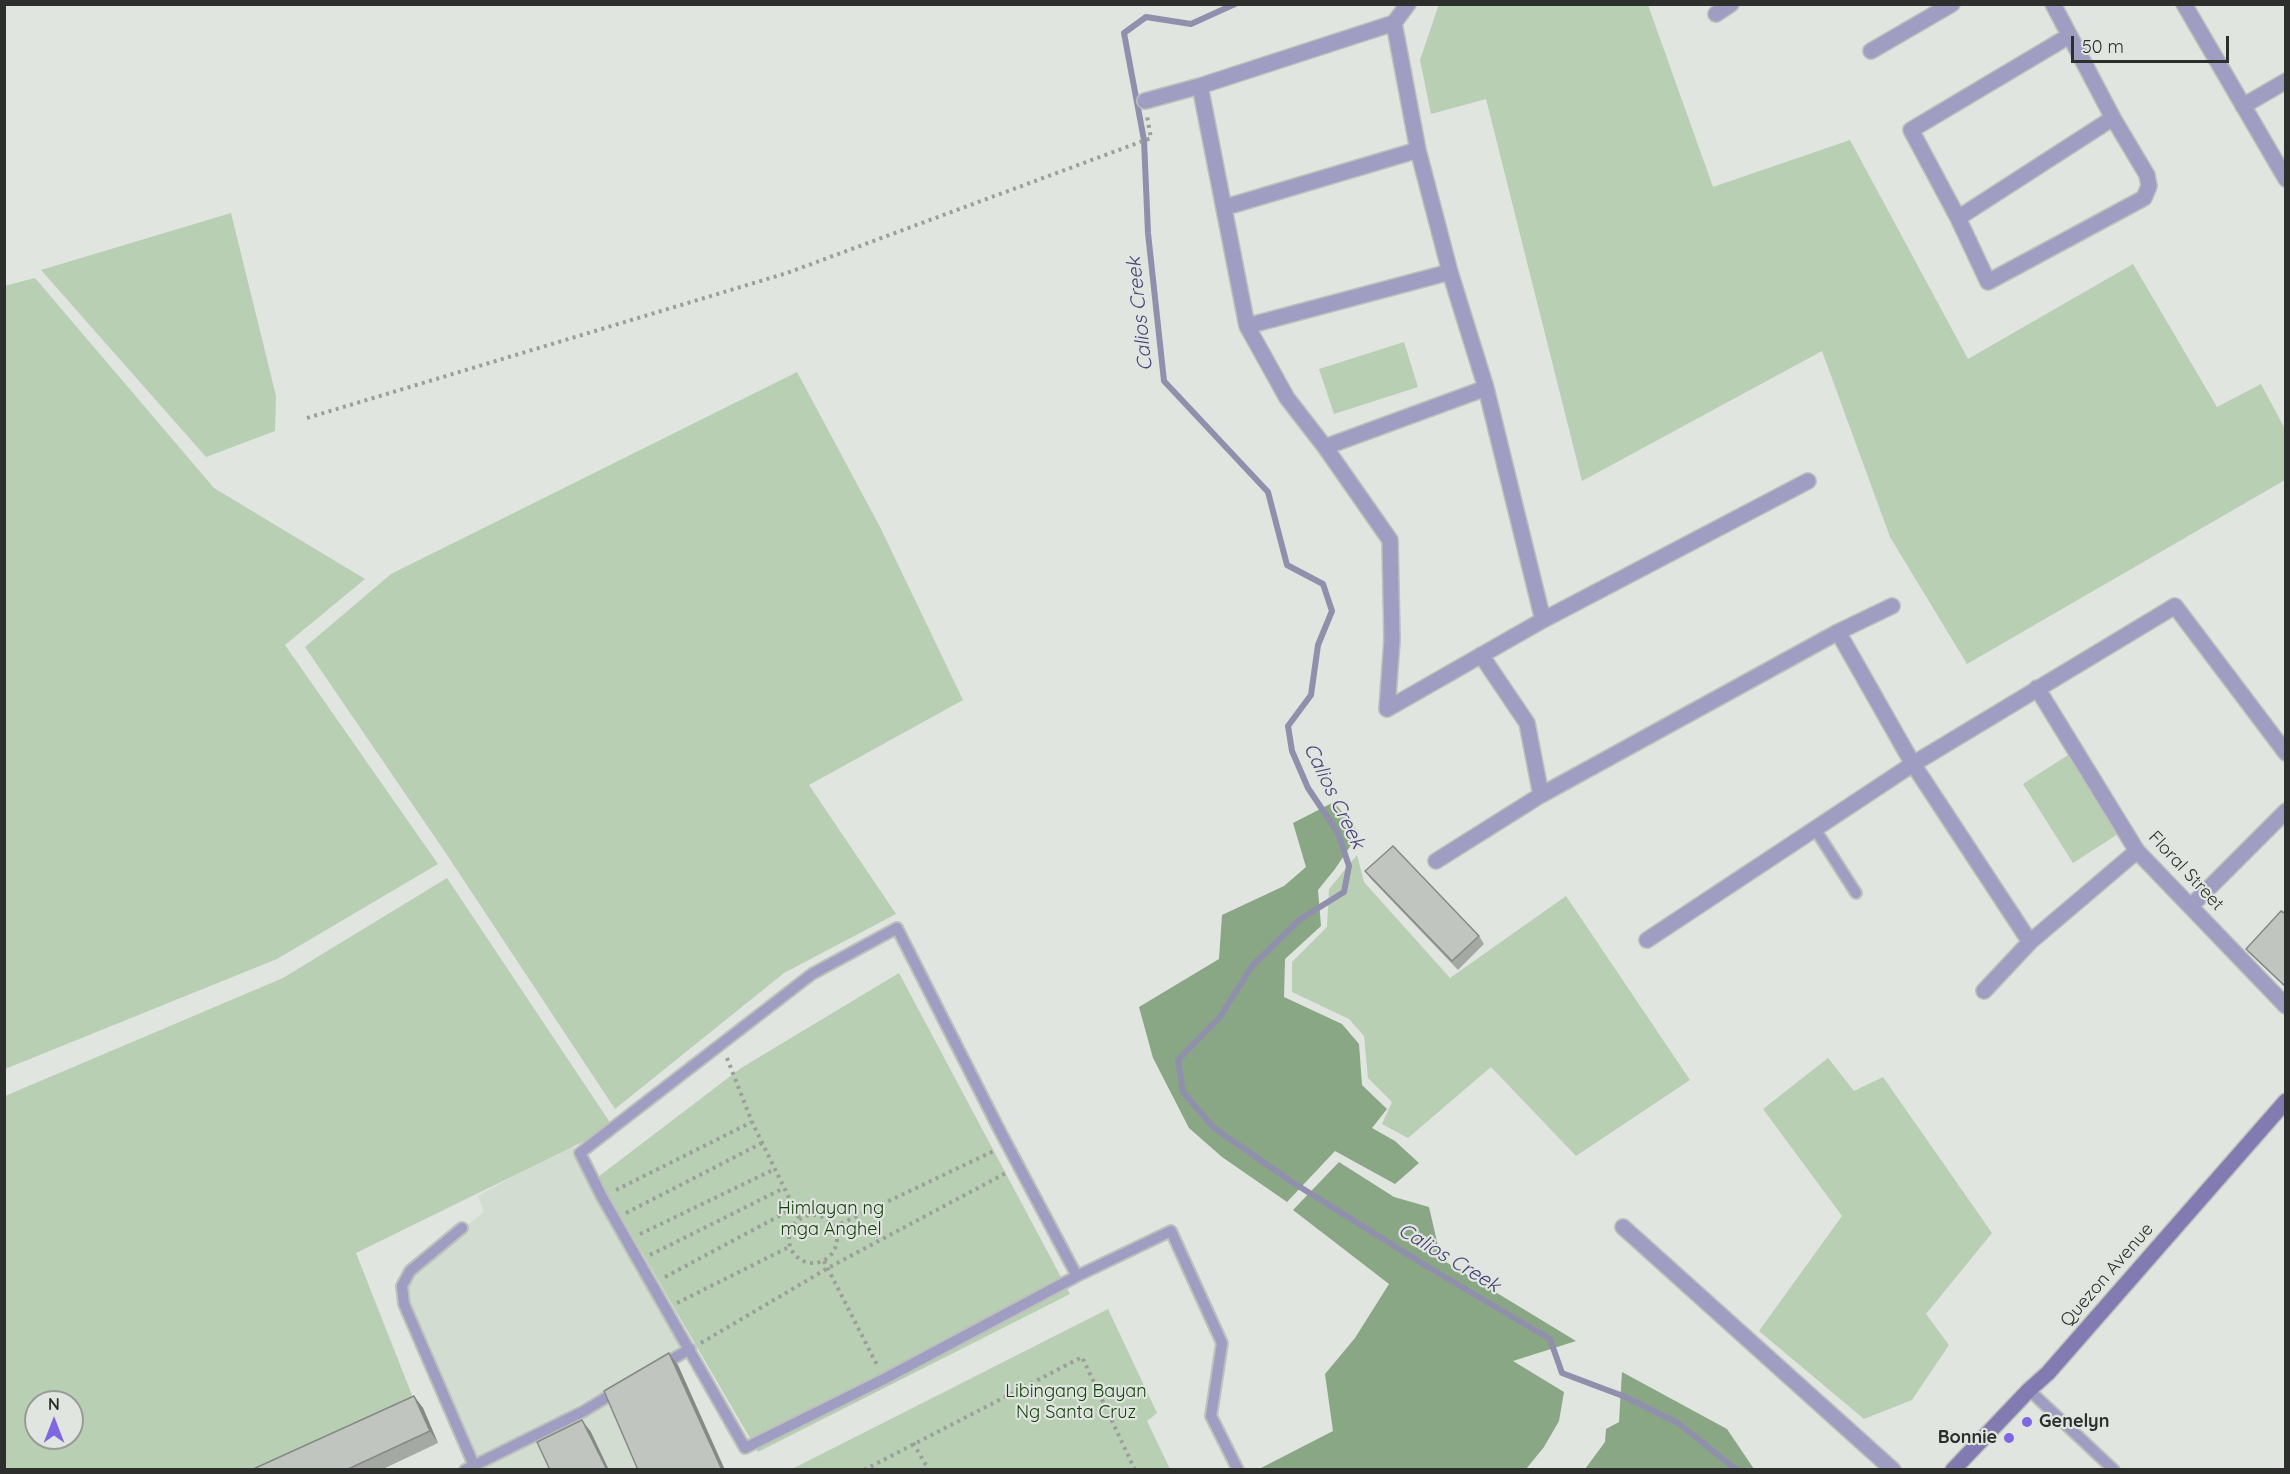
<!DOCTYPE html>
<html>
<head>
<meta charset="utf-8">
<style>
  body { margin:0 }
  #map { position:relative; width:2290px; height:1474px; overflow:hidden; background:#e0e5df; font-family:Quicksand,sans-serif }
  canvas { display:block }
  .frame { position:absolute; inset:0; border:6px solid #2d2f2d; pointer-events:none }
  .north { position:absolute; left:24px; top:1390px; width:60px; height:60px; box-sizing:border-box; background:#e0e5df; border:2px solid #989c98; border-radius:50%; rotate:0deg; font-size:16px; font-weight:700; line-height:24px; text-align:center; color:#2d2f2d }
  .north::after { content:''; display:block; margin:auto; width:21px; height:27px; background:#7f67e3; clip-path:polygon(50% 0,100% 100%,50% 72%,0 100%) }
  .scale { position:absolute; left:2071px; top:36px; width:158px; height:27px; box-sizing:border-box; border:3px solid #2d2f2d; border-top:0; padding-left:8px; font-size:18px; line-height:21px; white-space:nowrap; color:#2d2f2d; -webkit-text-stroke:4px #e0e5df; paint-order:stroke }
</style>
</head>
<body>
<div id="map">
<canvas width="2290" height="1474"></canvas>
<div class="frame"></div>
<div class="north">N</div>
<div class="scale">50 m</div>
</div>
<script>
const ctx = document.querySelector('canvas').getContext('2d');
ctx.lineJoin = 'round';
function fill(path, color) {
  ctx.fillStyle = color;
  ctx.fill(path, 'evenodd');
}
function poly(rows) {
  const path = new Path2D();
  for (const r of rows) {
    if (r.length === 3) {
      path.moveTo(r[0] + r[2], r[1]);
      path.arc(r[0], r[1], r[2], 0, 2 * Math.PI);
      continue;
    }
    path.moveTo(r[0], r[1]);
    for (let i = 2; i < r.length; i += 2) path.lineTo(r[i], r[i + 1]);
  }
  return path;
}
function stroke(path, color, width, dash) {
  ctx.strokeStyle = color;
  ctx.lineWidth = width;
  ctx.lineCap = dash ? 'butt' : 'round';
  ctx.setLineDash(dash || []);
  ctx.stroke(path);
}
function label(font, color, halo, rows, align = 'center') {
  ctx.font = font + ' Quicksand,sans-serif';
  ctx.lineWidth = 4.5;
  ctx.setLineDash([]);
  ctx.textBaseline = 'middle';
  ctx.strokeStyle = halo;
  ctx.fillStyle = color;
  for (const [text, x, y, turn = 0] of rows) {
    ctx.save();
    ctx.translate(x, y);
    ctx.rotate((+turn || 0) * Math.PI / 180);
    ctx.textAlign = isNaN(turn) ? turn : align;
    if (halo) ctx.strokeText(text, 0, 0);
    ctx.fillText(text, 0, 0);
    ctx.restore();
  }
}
fill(poly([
  [572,1144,686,1343,487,1458,675,1358,725,1469,476,1469,404,1304,410,1271,484,1212,478,1196]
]), '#d2dcd0');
fill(poly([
  [1439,4,1648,5,1713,187,1850,140,1968,359,2133,264,2217,407,2261,384,2285,429,2285,480,1967,664,1890,537,1822,351,1582,481,1486,99,1431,114,1420,60],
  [231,213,276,396,275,431,206,457,41,270],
  [35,278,214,488,365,579,285,645,438,864,277,959,5,1069,4,286],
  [1404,342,1418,387,1334,414,1319,369],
  [797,372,880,527,963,700,809,785,896,914,784,973,615,1109,445,852,305,647,391,574],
  [2068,755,2118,834,2073,863,2023,784],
  [1357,855,1364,882,1450,978,1566,896,1690,1080,1576,1156,1491,1067,1408,1138,1382,1124,1392,1102,1368,1078,1364,1036,1349,1019,1292,992,1292,962,1327,927,1329,889],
  [447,878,613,1127,356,1253,414,1400,289,1469,5,1470,5,1096,283,978],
  [36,1402,72,1402,72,1438,36,1438],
  [899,973,1070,1294,758,1452,598,1177,741,1068],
  [1828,1058,1854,1091,1883,1077,1992,1233,1926,1314,1949,1345,1912,1400,1864,1419,1759,1331,1842,1216,1763,1109],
  [1108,1309,1157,1413,1147,1421,1170,1469,792,1469]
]), '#b8cfb3');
fill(poly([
  [1334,802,1359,833,1335,869,1318,890,1321,926,1285,959,1284,997,1342,1024,1359,1044,1362,1085,1387,1109,1372,1128,1395,1141,1419,1163,1395,1184,1335,1151,1287,1202,1222,1157,1189,1128,1153,1058,1139,1007,1219,959,1222,915,1284,886,1306,867,1293,823],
  [1339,1162,1394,1197,1429,1207,1441,1259,1576,1341,1513,1361,1564,1392,1559,1421,1544,1447,1526,1469,1259,1469,1333,1431,1325,1374,1355,1338,1389,1284,1293,1210],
  [1622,1372,1727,1429,1754,1469,1585,1469,1605,1442,1606,1429,1619,1422]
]), '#89a784');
stroke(poly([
  [1235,4,1191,24,1146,17,1124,33,1144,140,1148,233,1164,381,1268,492,1287,565,1323,584,1332,611,1318,645,1311,695,1288,726,1292,751,1308,788,1338,833,1349,866,1344,892,1299,920,1252,966,1220,1017,1178,1060,1183,1092,1214,1128,1292,1182,1428,1267,1550,1339,1562,1373,1623,1396,1678,1423,1737,1470]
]), '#9190ac', 6);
const service = poly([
  [1815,829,1856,893],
  [897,928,1000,1131,1077,1276,884,1379,745,1448,602,1197,580,1153,812,974,897,928],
  [462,1228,410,1271,402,1286,404,1304,476,1470],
  [1077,1276,1171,1231,1222,1343,1211,1416,1238,1470],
  [662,1365,690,1349],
  [2029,1390,2114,1470],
  [465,1470,584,1411,617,1391]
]);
const minor = poly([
  [2053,4,2113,118,2147,175,2149,186,2144,198,1988,282,1958,218,1911,130,2069,36],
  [2184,4,2286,179],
  [1716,14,1731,4],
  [1394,23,1418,150,1450,272,1486,388,1543,620],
  [1871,51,1952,4],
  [1200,86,1247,326,1287,398,1325,447,1390,540,1392,640,1387,709],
  [1145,101,1200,86,1394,23,1408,4],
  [2243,106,2286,81],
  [1226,207,1418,150],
  [1958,218,2113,118],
  [1247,326,1450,272],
  [1325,447,1486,388],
  [1838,632,1913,764,2030,942],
  [1481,655,1527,723,1541,795],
  [2037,688,2137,851,2286,1006],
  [1387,709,1543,620,1808,481],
  [1436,861,1541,795,1838,632,1892,606],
  [2191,906,2286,811],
  [1647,940,1913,764,2175,606,2286,753],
  [1984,991,2030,942,2137,851],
  [1623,1227,1893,1470]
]);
const secondary = poly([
  [1953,1470,2029,1390,2048,1373,2286,1101]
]);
stroke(service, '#bcc1bb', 14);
stroke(minor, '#bcc1bb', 18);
stroke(secondary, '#bcc1bb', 18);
stroke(poly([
  [307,418,787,273,1151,138,1147,116],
  [727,1058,752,1122,799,1218],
  [616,1190,752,1122],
  [626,1213,762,1143],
  [813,1239,24],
  [834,1227,996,1150],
  [640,1234,775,1169],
  [650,1255,784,1188],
  [824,1261,878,1367],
  [665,1277,794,1208],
  [677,1303,789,1247],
  [701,1343,828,1268,1006,1173],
  [913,1443,929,1470],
  [864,1470,1082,1357,1135,1470]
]), '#9b9f9a', 4, [3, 4.5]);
stroke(service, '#a09dc2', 10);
stroke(minor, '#a09dc2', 15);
stroke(secondary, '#817bb1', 15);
fill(poly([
  [1365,871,1479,936,1484,944,1458,970,1371,879],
  [2286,914,2286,988,2249,953,2246,949],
  [414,1396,423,1408,438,1443,381,1470,251,1470]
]), '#a5a9a4');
fill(poly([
  [669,1353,678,1365,725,1470,722,1470],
  [414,1396,423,1408,438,1443,430,1431],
  [582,1420,591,1432,609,1470,607,1470]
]), '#868a86');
const building = poly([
  [1393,846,1479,936,1452,961,1365,871,1393,846],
  [2281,911,2286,914,2286,987,2246,949,2281,911],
  [669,1353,722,1470,638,1470,604,1391,669,1353],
  [414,1396,430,1431,346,1470,251,1470,414,1396],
  [582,1420,607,1470,550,1470,537,1442,582,1420]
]);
fill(building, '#c0c5bf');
stroke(building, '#868a86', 1.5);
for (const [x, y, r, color] of [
  [2027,1422,6,"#7f67e3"],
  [2009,1438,6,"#7f67e3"]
]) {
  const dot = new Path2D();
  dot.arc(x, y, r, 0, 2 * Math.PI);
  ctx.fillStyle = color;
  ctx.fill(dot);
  stroke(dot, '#e0e5df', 2);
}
label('18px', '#2d2f2d', '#e0e5df', [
  ["Floral Street",2186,871,47],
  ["Quezon Avenue",2107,1275,-49]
]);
label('18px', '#16400f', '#e0e5df', [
  ["Himlayan ng",831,1209],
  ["mga Anghel",831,1230],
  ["Libingang Bayan",1076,1392],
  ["Ng Santa Cruz",1076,1413]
]);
label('bold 18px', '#2d2f2d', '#e0e5df', [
  ["Genelyn",2039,1422],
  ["Bonnie",1997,1438,"right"]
], 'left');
label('italic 20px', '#494278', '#e0e5df', [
  ["Calios Creek",1140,314,-96],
  ["Calios Creek",1334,796,64],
  ["Calios Creek",1449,1258,31]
]);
</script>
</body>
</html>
